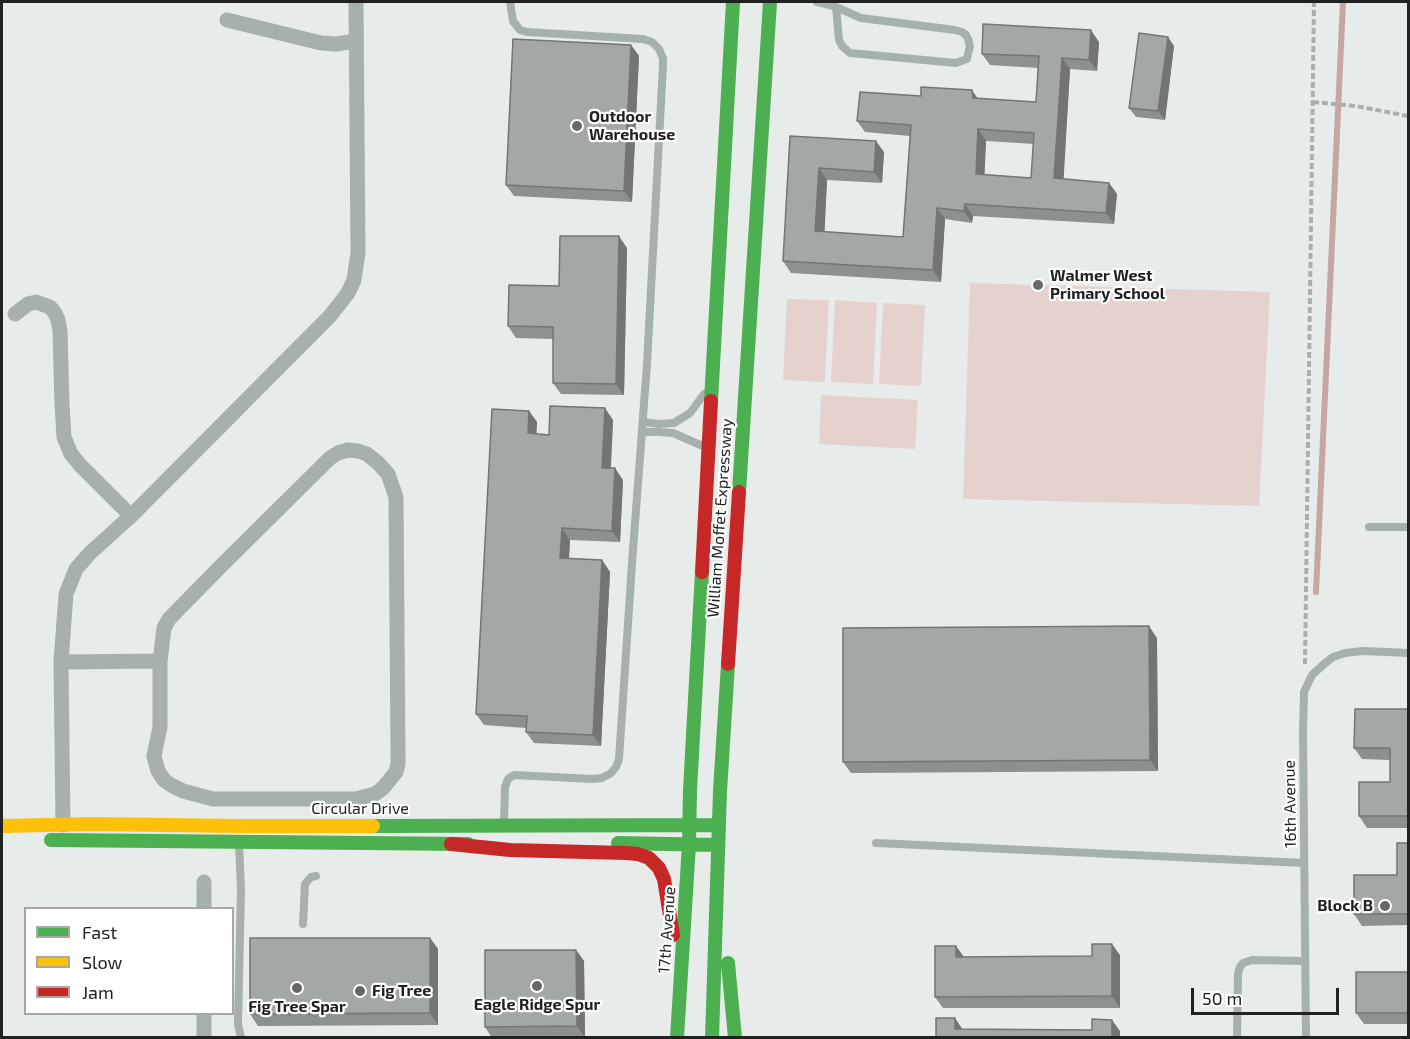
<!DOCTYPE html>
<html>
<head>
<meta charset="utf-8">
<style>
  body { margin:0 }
  #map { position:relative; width:1410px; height:1039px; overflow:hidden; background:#e7ecea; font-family:"Exo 2",sans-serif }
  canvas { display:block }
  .frame { position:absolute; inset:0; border:3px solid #202221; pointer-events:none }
  .legend { position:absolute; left:24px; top:907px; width:210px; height:108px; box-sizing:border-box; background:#fff; border:2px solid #a6a7a6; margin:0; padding:8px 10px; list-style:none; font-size:18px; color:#202221 }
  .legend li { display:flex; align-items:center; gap:12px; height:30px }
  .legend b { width:30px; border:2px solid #a6a7a6 }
  .scale { position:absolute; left:1191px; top:988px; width:148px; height:27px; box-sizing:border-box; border:3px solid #202221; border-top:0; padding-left:8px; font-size:18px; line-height:21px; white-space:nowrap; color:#202221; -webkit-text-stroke:4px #fff; paint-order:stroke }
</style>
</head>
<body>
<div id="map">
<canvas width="1410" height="1039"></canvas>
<div class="frame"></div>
<ul class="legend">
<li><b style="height:8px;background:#4caf50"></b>Fast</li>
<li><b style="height:8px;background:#ffc107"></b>Slow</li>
<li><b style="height:8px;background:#c62828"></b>Jam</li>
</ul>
<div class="scale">50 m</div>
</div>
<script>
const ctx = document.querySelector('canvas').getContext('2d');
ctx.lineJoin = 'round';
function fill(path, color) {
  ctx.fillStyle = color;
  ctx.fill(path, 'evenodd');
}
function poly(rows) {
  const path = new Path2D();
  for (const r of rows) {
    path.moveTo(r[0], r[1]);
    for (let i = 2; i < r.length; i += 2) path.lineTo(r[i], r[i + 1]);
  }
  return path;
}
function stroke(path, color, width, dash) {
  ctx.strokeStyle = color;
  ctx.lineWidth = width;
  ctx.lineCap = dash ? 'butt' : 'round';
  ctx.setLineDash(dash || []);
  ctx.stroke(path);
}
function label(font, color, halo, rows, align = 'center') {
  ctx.font = font + ' "Exo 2",sans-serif';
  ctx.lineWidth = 4.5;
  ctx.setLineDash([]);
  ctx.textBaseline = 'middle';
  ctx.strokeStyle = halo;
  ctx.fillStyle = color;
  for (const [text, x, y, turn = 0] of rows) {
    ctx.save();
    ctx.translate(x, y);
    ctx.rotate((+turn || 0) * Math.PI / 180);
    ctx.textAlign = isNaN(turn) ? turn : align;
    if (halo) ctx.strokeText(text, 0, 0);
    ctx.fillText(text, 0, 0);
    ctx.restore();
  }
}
fill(poly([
  [970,283,1270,292,1259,506,963,499],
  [787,299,829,300,825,382,783,380],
  [835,300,877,303,873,384,831,382],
  [883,303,925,305,921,386,879,384],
  [821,395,918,400,915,449,819,444]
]), '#e5d2ce');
stroke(poly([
  [1316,592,1343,2]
]), '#c7a5a0', 6);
stroke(poly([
  [1313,102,1356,106,1408,116],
  [1305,664,1314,2]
]), '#a8b0ae', 4, [6, 3]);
stroke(poly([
  [817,2,836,7,861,18,955,30,962,32,966,35,968,39,970,46,968,54,967,59,956,63,850,53,842,46,839,40,836,7],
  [643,422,659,424,674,423,690,413,704,394],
  [642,432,659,432,673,433,705,447],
  [1369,527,1408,527],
  [504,823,505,787,508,779,514,775,593,779,602,778,611,773,616,767,619,759,632,563,647,364,663,65,663,58,659,49,652,42,643,39,527,32,520,30,513,21,510,2],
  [876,843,1304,863],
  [239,844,241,890,238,1024,241,1038],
  [303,924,305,884,311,877,316,876],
  [1237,1038,1238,973,1240,967,1243,963,1252,960,1305,961],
  [1306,1038,1303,733,1304,692,1312,675,1324,664,1333,657,1345,653,1363,651,1408,653]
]), '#a6b0ae', 8);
stroke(poly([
  [227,20,321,43,336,44,356,41],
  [15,314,28,304,36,302,50,307,55,313,58,320,60,331,62,404,64,437,71,454,81,466,131,516],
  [348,450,358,451,367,454,378,463,388,474,396,497,398,753,398,764,396,772,383,788,375,794,356,799,213,799,183,791,171,785,164,780,158,771,154,756,160,727,160,661,164,628,169,619,221,566,330,458,338,453,348,450],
  [61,662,160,661],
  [63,825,61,662,66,594,76,569,90,553,131,516,330,316,348,293,354,280,358,253,356,2],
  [204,882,204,908],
  [204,1038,204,1014]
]), '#a6b0ae', 15);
stroke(poly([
  [711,401,733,2],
  [739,492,770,2],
  [373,826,719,825],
  [51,840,468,844],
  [618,843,718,845],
  [728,963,735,1038],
  [677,1038,689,844,690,790,702,572],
  [712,1038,720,791,728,664]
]), '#4caf50', 14);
stroke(poly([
  [2,826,92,824,239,826,373,826]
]), '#ffc107', 14);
stroke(poly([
  [702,572,711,401],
  [728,664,739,492],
  [451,844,510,850,626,853,638,854,649,858,659,868,664,879,673,935]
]), '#c62828', 14);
fill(poly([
  [1099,42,1097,71,1070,69,1063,179,1109,183,1117,194,1114,224,973,216,972,223,945,219,941,282,791,273,783,261,790,136,884,152,882,183,827,180,824,232,903,237,910,136,865,132,857,121,978,99,1036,102,1038,68,990,65,982,54],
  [986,141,1034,144,1031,178,984,175],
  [631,45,639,56,632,202,514,196,506,185],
  [1174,46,1165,120,1136,117,1129,108],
  [627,248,624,395,561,394,553,383,553,339,516,338,508,326,559,286],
  [529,411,537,422,536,434,549,435,613,420,611,468,623,480,620,542,570,540,569,558,602,560,610,572,601,746,534,743,526,732,526,728,484,725,476,714],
  [1157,638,1158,771,851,773,843,762],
  [1408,709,1408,828,1367,828,1359,816,1390,782,1390,760,1362,759,1354,748],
  [1408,843,1408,925,1362,926,1354,914,1397,875],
  [430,938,438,949,438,1025,258,1026,250,1014],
  [956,946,963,957,1092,956,1120,955,1120,1008,943,1008,935,997],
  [576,950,584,961,585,1038,492,1038,485,1027],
  [1408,972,1408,1024,1364,1024,1356,1013]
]), '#8c908e');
fill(poly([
  [1091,30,1099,42,1097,71,1089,60],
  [1168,37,1174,46,1165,120,1158,111],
  [631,45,639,56,632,202,624,191],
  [1062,58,1070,69,1063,190,1054,178],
  [972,90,980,102,973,98],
  [978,129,986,141,984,186,976,174],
  [876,141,884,152,882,183,874,172],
  [819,168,827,180,824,243,815,231],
  [1109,183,1117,194,1114,224,1106,213],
  [965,204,973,216,972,223,964,211],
  [937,208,945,219,941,282,933,270],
  [619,236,627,248,624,395,616,384],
  [605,408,613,420,610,479,602,468],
  [529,411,537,422,536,445,528,433],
  [615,468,623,480,620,542,612,531],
  [562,528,570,540,568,570,560,558],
  [602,560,610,572,601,746,593,735],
  [1149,626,1157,638,1158,771,1150,760],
  [430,938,438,949,438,1025,430,1013],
  [1112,944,1120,955,1120,1008,1112,996],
  [956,946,964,957,956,957],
  [576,950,584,961,585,1038,577,1026],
  [955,1018,963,1030,955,1029],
  [1112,1020,1120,1031,1120,1038,1112,1038]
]), '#727574');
const building = poly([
  [983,24,1091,30,1089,60,1062,58,1054,178,1109,183,1106,213,965,204,964,211,937,208,933,270,783,261,790,136,876,141,874,172,819,168,815,231,903,237,911,125,857,121,860,92,921,96,921,87,972,90,973,98,1036,102,1039,56,982,54,983,24],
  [978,129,1034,133,1031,178,976,174,978,129],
  [1139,33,1168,37,1158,111,1129,108,1139,33],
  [513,39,631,45,624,191,506,185,513,39],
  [560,236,619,236,616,384,553,383,553,327,508,326,509,285,559,286,560,236],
  [550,406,605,408,602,468,615,468,612,531,562,528,560,558,602,560,593,735,526,732,527,716,476,714,492,409,529,411,528,433,549,435,550,406],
  [1149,626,1150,760,843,762,843,628,1149,626],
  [1355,709,1408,709,1408,816,1359,816,1359,782,1390,782,1390,748,1354,748,1355,709],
  [1397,843,1408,843,1408,914,1354,914,1354,875,1397,875,1397,843],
  [250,938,430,938,430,1013,250,1014,250,938],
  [1092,944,1112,944,1112,996,935,997,935,946,956,946,956,957,1092,956,1092,944],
  [485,950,576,950,577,1026,485,1027,485,950],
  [1356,972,1408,972,1408,1013,1356,1013,1356,972],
  [936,1018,955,1018,955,1029,1092,1030,1092,1019,1112,1020,1112,1038,936,1038,936,1018]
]);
fill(building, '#a3a7a5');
stroke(building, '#727574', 1.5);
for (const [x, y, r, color] of [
  [577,126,6,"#666967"],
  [1038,285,6,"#666967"],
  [1385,906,6,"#666967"],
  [537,986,6,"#666967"],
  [297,988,6,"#666967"],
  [360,991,6,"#666967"]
]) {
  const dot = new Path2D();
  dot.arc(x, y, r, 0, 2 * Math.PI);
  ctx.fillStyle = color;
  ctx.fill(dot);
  stroke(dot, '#fff', 2);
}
label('bold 16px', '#202221', '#fff', [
  ["Outdoor",589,117],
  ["Warehouse",589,135],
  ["Walmer West",1050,276],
  ["Primary School",1050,294],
  ["Block B",1373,906,"right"],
  ["Fig Tree",372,991],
  ["Eagle Ridge Spur",537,1005,"center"],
  ["Fig Tree Spar",297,1007,"center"]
], 'left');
label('16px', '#202221', '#fff', [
  ["William Moffet Expressway",720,518,-86],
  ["16th Avenue",1290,804,-91],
  ["Circular Drive",360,809],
  ["17th Avenue",667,930,-86]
]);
</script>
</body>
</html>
